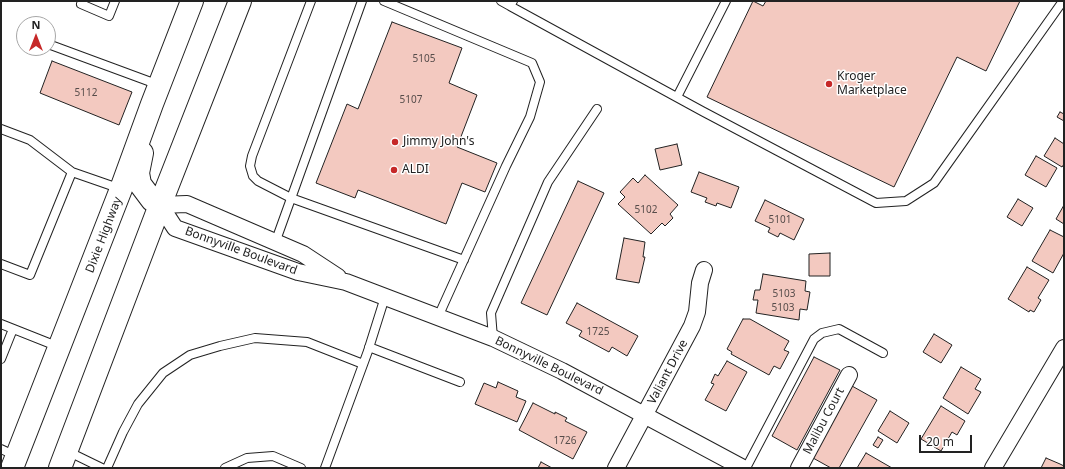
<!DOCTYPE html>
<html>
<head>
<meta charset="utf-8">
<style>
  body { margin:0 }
  #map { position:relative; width:1065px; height:469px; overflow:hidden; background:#fff; font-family:"Noto Sans",sans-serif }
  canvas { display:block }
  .frame { position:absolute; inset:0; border:2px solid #222; pointer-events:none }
  .north { position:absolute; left:16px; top:16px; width:40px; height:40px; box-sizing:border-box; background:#fff; border:1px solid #a7a7a7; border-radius:50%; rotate:0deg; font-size:11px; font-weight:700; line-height:16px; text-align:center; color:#222 }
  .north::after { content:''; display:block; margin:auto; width:14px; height:18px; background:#c62828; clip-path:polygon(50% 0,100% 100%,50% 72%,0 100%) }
  .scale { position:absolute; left:919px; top:435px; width:53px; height:18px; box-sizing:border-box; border:2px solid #222; border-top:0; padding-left:5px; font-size:12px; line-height:14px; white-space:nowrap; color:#222; -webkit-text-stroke:3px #fff; paint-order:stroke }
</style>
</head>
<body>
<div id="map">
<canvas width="1065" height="469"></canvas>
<div class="frame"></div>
<div class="north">N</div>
<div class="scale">20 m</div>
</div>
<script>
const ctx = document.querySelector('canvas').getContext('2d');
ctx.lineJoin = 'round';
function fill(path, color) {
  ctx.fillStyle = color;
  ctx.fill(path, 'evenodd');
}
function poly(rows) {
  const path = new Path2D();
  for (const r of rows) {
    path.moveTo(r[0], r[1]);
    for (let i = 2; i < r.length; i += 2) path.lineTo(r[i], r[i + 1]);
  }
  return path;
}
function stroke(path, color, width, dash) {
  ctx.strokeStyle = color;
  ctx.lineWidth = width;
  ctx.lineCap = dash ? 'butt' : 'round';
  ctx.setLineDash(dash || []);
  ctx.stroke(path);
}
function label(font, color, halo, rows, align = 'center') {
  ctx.font = font + ' "Noto Sans",sans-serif';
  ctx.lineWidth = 3;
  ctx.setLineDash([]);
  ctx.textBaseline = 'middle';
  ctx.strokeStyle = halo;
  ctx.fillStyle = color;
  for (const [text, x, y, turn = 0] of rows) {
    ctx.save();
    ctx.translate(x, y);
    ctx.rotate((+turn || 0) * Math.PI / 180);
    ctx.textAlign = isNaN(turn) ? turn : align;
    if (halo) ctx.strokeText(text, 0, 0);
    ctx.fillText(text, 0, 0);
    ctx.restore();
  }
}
const building = poly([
  [753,1,763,6,766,1,1020,1,986,71,957,57,894,187,707,97,753,1],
  [392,22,462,48,449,83,477,95,457,147,497,163,485,192,462,183,446,224,358,190,355,198,316,183,347,104,358,109,392,22],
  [52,61,132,92,119,125,40,93,52,61],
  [1060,112,1064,114,1064,121,1057,117,1060,112],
  [1055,138,1064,144,1064,164,1062,167,1044,156,1055,138],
  [677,144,682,165,660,170,655,149,677,144],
  [1036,156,1057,168,1046,187,1025,175,1036,156],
  [699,172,739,187,731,208,717,203,716,206,705,202,707,198,691,192,699,172],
  [645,175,678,205,670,214,673,218,665,226,662,223,651,234,618,204,625,197,620,192,633,178,638,183,645,175],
  [578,181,604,193,547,315,521,303,578,181],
  [1018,199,1033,208,1022,226,1007,217,1018,199],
  [765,200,804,219,794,240,780,233,778,237,768,232,770,228,755,221,765,200],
  [1064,205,1064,224,1056,219,1064,205],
  [1050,230,1064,237,1064,253,1053,273,1032,261,1050,230],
  [624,238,645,242,643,257,645,257,639,283,616,279,624,238],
  [830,253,830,276,809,276,809,254,830,253],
  [1027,267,1049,280,1038,298,1041,300,1034,312,1030,310,1029,312,1008,299,1027,267],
  [763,274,806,281,805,291,810,292,807,310,800,309,799,320,756,313,758,300,753,300,755,290,760,290,763,274],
  [577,303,638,336,627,356,612,347,609,352,579,336,582,331,566,323,577,303],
  [743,319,750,319,789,341,784,350,789,352,780,369,774,366,769,375,731,354,732,352,727,349,743,319],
  [934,334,952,345,941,363,923,352,934,334],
  [814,357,840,370,797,450,772,436,814,357],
  [727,361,747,372,726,411,705,400,714,384,711,383,715,374,718,376,727,361],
  [961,367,981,379,975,389,981,392,968,414,943,398,961,367],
  [498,382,518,391,516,397,526,401,517,422,475,404,484,383,496,388,498,382],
  [852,386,877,400,839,468,831,468,813,458,852,386],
  [533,403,555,414,555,412,567,418,565,421,587,432,573,459,519,430,533,403],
  [941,406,965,421,957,435,952,432,941,451,921,439,941,406],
  [890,411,909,423,897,443,878,431,890,411],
  [878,437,883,440,878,448,873,445,878,437],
  [866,453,892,468,857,468,866,453],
  [1046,458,1060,464,1064,466,1064,468,1041,468,1046,458],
  [541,462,552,468,538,468,541,462]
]);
fill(building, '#f3c9c0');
stroke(building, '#222', 1);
const lane = poly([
  [82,1,81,4,109,16,115,1],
  [311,1,252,156,250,166,253,176,258,181,291,198,464,260],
  [384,1,532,63,540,82,530,117,506,166,438,317],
  [501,1,510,6],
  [513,1,510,6,702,111,876,203,906,201,934,183,1063,1],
  [48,44,159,85],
  [677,97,726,1],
  [1,129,30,140,72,172,121,189],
  [275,243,362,1],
  [1,264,30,275,72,172],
  [1,324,59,347],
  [493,338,491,313,548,182,597,109],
  [369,347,460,382],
  [1,359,13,329],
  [1,449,16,456],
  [67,451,102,468],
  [107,468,123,432,138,404,163,373,190,355,220,346,255,338,307,342,363,364],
  [225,468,247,458,273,456,301,468],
  [325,468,368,351,385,297],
  [746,468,814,339,822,333,839,329,883,353]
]);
const street = poly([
  [160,205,175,228,298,272,346,282,493,338,562,371,743,468],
  [160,205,187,204,303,254,338,277],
  [616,468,692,326,697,312,700,283,704,270],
  [799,468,849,375],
  [993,468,1064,348]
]);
const primary = poly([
  [142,153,138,173,140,184,152,200,160,205],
  [12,468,121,189,152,104,192,1],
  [60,468,160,205,240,1]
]);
stroke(lane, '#222', 10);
stroke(street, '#222', 18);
stroke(primary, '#222', 24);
stroke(lane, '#fff', 8);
stroke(street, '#fff', 16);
stroke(primary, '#fff', 22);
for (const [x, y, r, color] of [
  [829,84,4,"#c62828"],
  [395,142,4,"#c62828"],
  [394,170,4,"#c62828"]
]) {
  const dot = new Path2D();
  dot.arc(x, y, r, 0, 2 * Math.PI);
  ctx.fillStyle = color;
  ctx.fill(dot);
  stroke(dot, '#fff', 1.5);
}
label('10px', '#564c4a', null, [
  ["5105",424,59],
  ["5112",86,93],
  ["5107",411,100],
  ["5102",646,210],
  ["5101",780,220],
  ["5103",784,294],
  ["5103",783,308],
  ["1725",598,332],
  ["1726",565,441]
]);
label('12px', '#222', '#fff', [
  ["Kroger",837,77],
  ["Marketplace",837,91],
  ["Jimmy John's",403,142],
  ["ALDI",402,170]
], 'left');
label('12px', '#222', '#fff', [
  ["Dixie Highway",104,235,-69],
  ["Bonnyville Boulevard",241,251,20],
  ["Bonnyville Boulevard",549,366,26],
  ["Valiant Drive",668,372,-62],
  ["Malibu Court",824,421,-62]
]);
</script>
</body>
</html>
